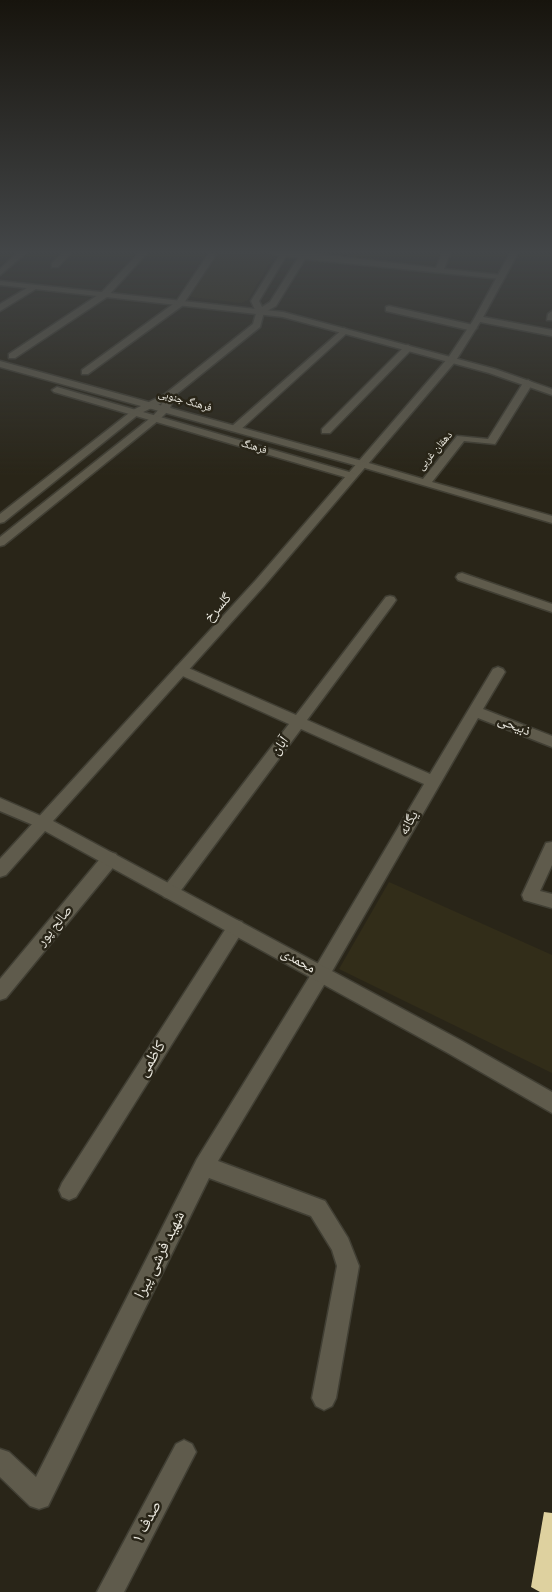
<!DOCTYPE html>
<html>
<head>
<meta charset="utf-8">
<style>
  body { margin:0 }
  canvas { display:block; background:#292518 }
</style>
</head>
<body>
<canvas width="552" height="1592"></canvas>
<script>
const ctx = document.querySelector('canvas').getContext('2d');
ctx.lineJoin = 'round';
function fill(path, color) {
  ctx.fillStyle = color;
  ctx.fill(path, 'evenodd');
}
function poly(rows) {
  const path = new Path2D();
  for (const r of rows) {
    path.moveTo(r[0], r[1]);
    for (let i = 2; i < r.length; i += 2) path.lineTo(r[i], r[i + 1]);
  }
  return path;
}
function stroke(path, color, width, dash) {
  ctx.strokeStyle = color;
  ctx.lineWidth = width;
  ctx.lineCap = dash ? 'butt' : 'round';
  ctx.setLineDash(dash || []);
  ctx.stroke(path);
}
function label(font, color, halo, rows, align = 'center') {
  ctx.font = font + ' "Varela Round","Noto Naskh Arabic",sans-serif';
  ctx.lineWidth = 5;
  ctx.setLineDash([]);
  ctx.textBaseline = 'middle';
  ctx.strokeStyle = halo;
  ctx.fillStyle = color;
  for (const [text, x, y, turn = 0] of rows) {
    ctx.save();
    ctx.translate(x, y);
    ctx.rotate((+turn || 0) * Math.PI / 180);
    ctx.textAlign = isNaN(turn) ? turn : align;
    if (halo) ctx.strokeText(text, 0, 0);
    ctx.fillText(text, 0, 0);
    ctx.restore();
  }
}
fill(poly([
  [218,253,256,253,274,255,248,300,241,303,192,297,188,295],
  [389,882,552,955,552,1073,339,969]
]), '#322d19');
fill(poly([
  [544,1512,552,1513,552,1592,540,1592,531,1587]
]), '#ded19f');
const minor = poly([
  [17,253,26,253,0,275,0,269,17,253],
  [63,253,71,253,58,267,52,267,52,263,63,253],
  [139,253,147,253,107,297,15,358,9,358,9,354,101,293,139,253],
  [209,253,216,255,182,306,88,374,82,374,82,370,176,302,209,253],
  [271,253,309,253,436,268,442,253,450,253,444,269,501,275,505,277,501,279,305,259,276,306,260,315,256,312,251,301,279,256,271,253],
  [286,256,298,258,270,302,262,307,259,301,286,256],
  [32,285,39,287,0,311,0,304,32,285],
  [389,306,473,325,477,328,473,331,386,311,386,307,389,306],
  [552,311,552,320,547,320,548,314,552,311],
  [478,316,552,330,552,336,475,321,474,319,478,316],
  [344,328,348,331,347,333,239,431,231,431,231,427,344,328],
  [408,345,412,348,411,350,330,433,322,433,322,429,405,346,408,345],
  [528,380,533,383,495,444,464,441,432,482,552,516,552,523,358,466,357,464,362,461,423,479,457,436,488,439,523,383,528,380],
  [462,573,552,604,552,612,458,580,456,577,458,574,462,573],
  [390,596,394,597,396,600,394,603,307,720,430,774,493,669,498,667,503,669,505,672,483,709,552,736,552,747,478,718,327,980,218,1161,325,1201,348,1238,359,1266,336,1398,332,1406,324,1410,316,1406,312,1398,337,1266,332,1250,311,1216,209,1178,48,1506,39,1509,30,1506,0,1477,0,1449,9,1452,36,1477,197,1159,315,968,424,784,301,729,176,897,170,899,164,897,162,892,164,887,289,724,176,673,174,670,176,667,181,665,186,667,296,715,386,597,390,596],
  [0,798,48,819,51,823,48,827,43,829,38,827,0,811,0,798],
  [552,842,552,865,540,891,552,894,552,908,524,900,522,895,546,843,552,842],
  [110,852,116,854,118,859,116,864,6,998,0,1000,0,979,104,854,110,852],
  [236,920,242,922,244,927,242,932,76,1197,69,1200,62,1197,59,1190,62,1183,230,922,236,920],
  [184,1440,192,1444,196,1452,124,1592,97,1592,176,1444,184,1440]
]);
const tertiary = poly([
  [510,253,518,253,482,319,455,362,264,586,53,821,462,1041,552,1092,552,1113,448,1053,45,831,6,875,0,877,0,859,256,580,448,358,474,319,510,253],
  [257,310,264,312,260,327,173,397,170,409,159,420,4,545,0,546,0,537,153,416,160,408,162,403,139,414,4,522,0,523,0,514,133,410,165,394,253,324,257,310]
]);
const secondary = poly([
  [0,281,283,312,495,369,552,389,552,395,489,373,283,317,0,285,0,281],
  [0,361,366,462,367,464,366,466,358,466,0,367,0,361],
  [57,387,356,474,357,476,352,479,348,478,54,392,52,390,57,387]
]);
stroke(minor, '#413f34', 3);
stroke(tertiary, '#413f34', 3);
stroke(secondary, '#413f34', 3);
fill(minor, '#5f5b4c');
fill(tertiary, '#5f5b4c');
fill(secondary, '#5f5b4c');
const sky = ctx.createLinearGradient(0, 0, 0, 476);
sky.addColorStop(0, '#17140d');
sky.addColorStop(0.53, '#434648');
sky.addColorStop(1, '#43464800');
ctx.fillStyle = sky;
ctx.fillRect(0, 0, 552, 476);
label('11px', '#edebe2', '#292518', [
  ["فرهنگ جنوبی",185,401,16],
  ["فرهنگ",254,447,17],
  ["دهقان غربی",435,451,-49]
]);
label('14px', '#edebe2', '#292518', [
  ["گلسرخ",218,608,-48],
  ["ذبیحی",514,726,22],
  ["آبان",280,746,-53],
  ["یگانه",409,823,-60],
  ["صالح پور",55,926,-51],
  ["محمدی",298,961,29]
]);
label('16px', '#edebe2', '#292518', [
  ["کاظمی",152,1059,-58],
  ["شهید فرشی پیرا",160,1255,-64],
  ["صدف ۱",147,1522,-62]
]);
</script>
</body>
</html>
